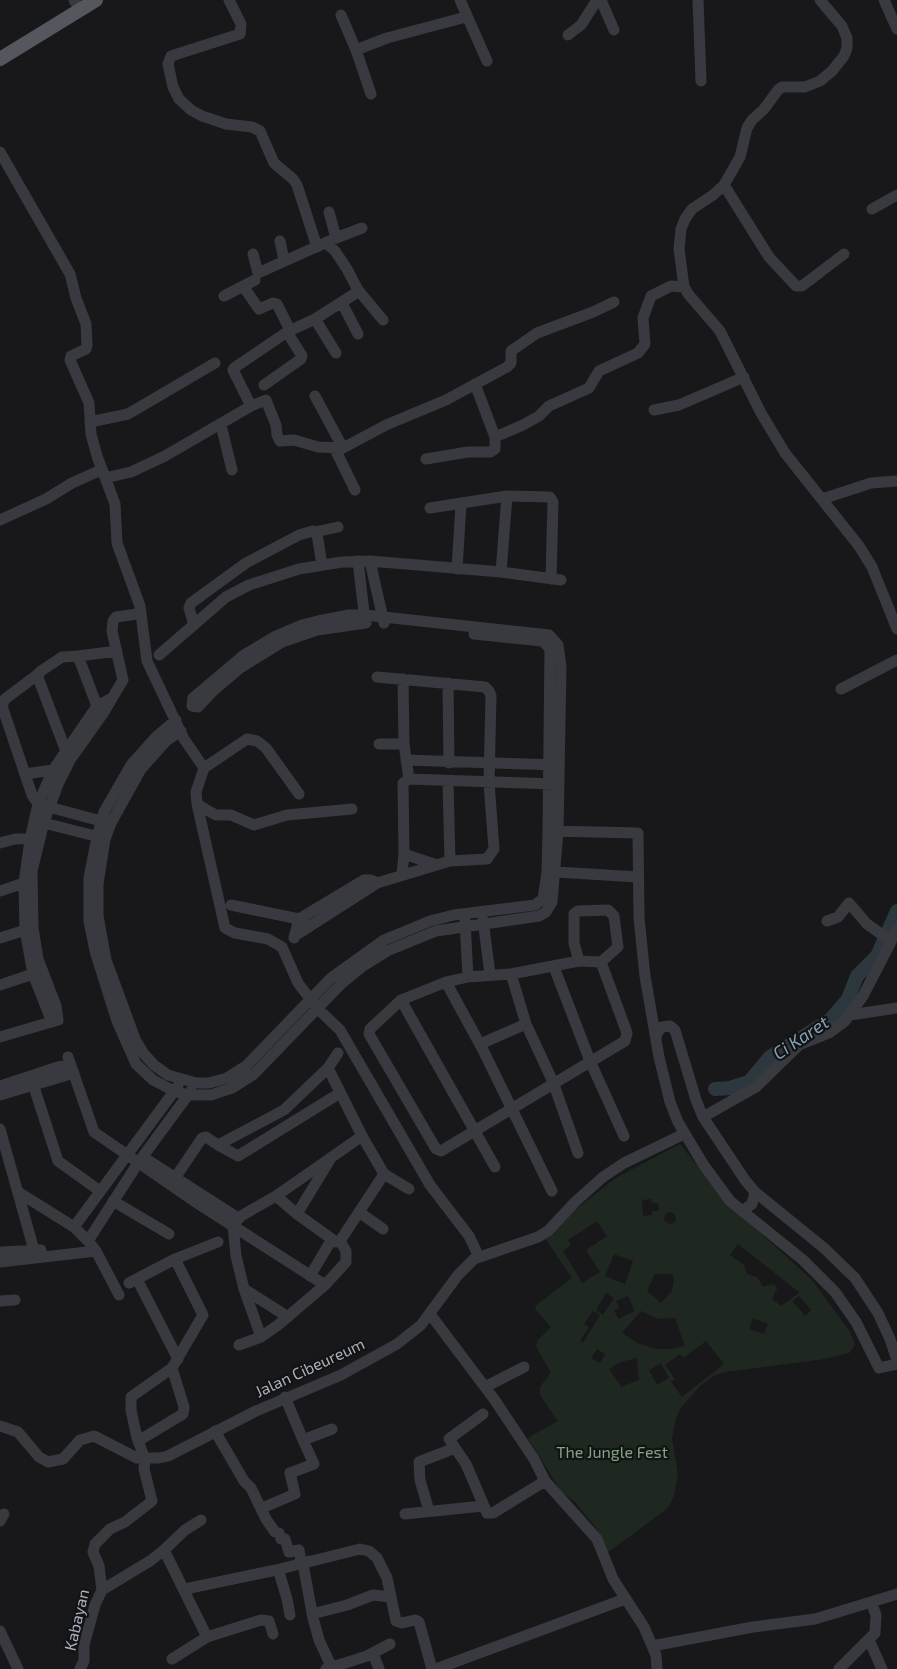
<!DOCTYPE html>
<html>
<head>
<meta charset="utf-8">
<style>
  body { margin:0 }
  canvas { display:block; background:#18181a }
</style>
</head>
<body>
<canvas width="897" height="1669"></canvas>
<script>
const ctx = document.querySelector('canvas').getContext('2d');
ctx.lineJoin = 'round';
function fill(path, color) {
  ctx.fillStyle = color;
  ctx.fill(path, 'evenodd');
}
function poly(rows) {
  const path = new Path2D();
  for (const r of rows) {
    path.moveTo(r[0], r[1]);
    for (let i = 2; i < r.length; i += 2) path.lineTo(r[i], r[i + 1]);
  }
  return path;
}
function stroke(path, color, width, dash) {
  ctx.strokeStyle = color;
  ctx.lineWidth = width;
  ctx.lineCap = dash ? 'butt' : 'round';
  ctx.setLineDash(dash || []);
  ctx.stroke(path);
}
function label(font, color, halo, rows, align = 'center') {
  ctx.font = font + ' "Exo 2",sans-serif';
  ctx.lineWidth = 4.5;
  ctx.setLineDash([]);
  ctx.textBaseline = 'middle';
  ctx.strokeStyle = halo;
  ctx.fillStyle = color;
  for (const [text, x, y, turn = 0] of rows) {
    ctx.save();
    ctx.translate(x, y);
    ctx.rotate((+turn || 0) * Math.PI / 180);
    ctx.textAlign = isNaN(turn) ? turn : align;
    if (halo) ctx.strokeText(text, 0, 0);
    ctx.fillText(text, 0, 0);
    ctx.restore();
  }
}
fill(poly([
  [680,1144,726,1202,812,1280,850,1332,855,1345,849,1353,824,1359,725,1372,713,1376,700,1386,680,1409,675,1421,672,1439,678,1474,674,1496,667,1509,604,1555,600,1534,594,1525,575,1502,561,1491,528,1438,558,1421,540,1395,540,1387,550,1374,550,1371,536,1346,538,1340,551,1327,536,1310,535,1306,572,1278,543,1235,616,1178],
  [651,1199,652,1203,658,1203,659,1211,652,1211,652,1215,643,1216,642,1200],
  [668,1212,673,1213,676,1217,675,1222,670,1224,664,1220,665,1215],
  [597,1221,607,1236,586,1250,600,1272,582,1283,563,1251,571,1245,568,1240],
  [738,1244,799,1292,799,1293,781,1306,772,1299,777,1289,774,1284,763,1287,757,1277,747,1274,743,1264,730,1255],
  [614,1254,633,1261,625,1284,605,1276],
  [655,1274,672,1274,674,1279,672,1291,661,1303,647,1291],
  [606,1293,614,1298,603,1315,596,1310],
  [628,1296,635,1311,618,1319,614,1310,619,1308,616,1301],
  [799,1296,811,1310,805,1316,792,1301],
  [593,1311,600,1315,583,1343,580,1341,589,1327,584,1324],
  [641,1311,658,1319,675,1318,685,1346,669,1349,656,1349,637,1343,622,1333],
  [753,1318,768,1324,764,1334,749,1329],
  [706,1341,724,1364,682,1397,671,1382,675,1379,665,1365,680,1354,683,1358],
  [597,1349,605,1354,600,1363,591,1358],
  [637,1358,639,1380,626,1385,622,1388,609,1369,620,1362],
  [661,1363,669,1378,657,1385,649,1370]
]), '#1f2820');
stroke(poly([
  [715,1089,730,1088,749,1082,770,1057,830,1020,848,999,857,976,877,956,897,911]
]), '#2d383e', 14);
stroke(poly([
  [74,0,80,10],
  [229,0,241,24,240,34,171,56,168,64,173,87,179,99,191,110,202,116,226,124,252,127,260,131,274,163,293,179,297,185,317,247],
  [460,0,487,61],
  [601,0,614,30],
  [698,0,701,81],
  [820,0,842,26,847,38,847,48,844,56,832,71,820,81,805,87,782,87,778,90,764,109,752,120,747,128,740,157,724,185,713,195,692,209,685,219,681,229,679,249,684,287,689,295,720,331,761,413,785,453,859,546,872,567,897,629],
  [884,0,897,29],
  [341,15,356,50,371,94],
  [568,35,581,25,597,0],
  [356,50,387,38,466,17],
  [0,152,70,274,76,298,86,324,87,345,86,349,71,356,70,360,89,403,91,434,97,456,115,504,117,543,140,606,147,661,184,739,204,768],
  [724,185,769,257,796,286,802,286,844,254],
  [872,209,897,195],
  [336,238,362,228],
  [280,241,284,260],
  [253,254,258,273,336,238,329,212],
  [243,286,259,309,273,303,277,304,290,330],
  [358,290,383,320],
  [224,296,255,280],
  [342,303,358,334],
  [315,319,336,353],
  [475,384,495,437,523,425,539,416,549,406,589,388,599,371,638,353,645,344,643,318,651,296,671,286,684,287],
  [264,385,301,359,302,356,287,332],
  [315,396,343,448],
  [251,406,233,370,234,368,287,332,315,319,356,293,358,290,347,269,335,251,326,243],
  [654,410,679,405,744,377],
  [90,422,128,414,215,363],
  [221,425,232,470],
  [335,449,355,490],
  [426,459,468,452,490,452,495,449,495,437],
  [105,478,131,472,165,456,251,406,266,400,276,425,277,435,280,441,294,440,318,447,343,448,386,425,446,400,507,367,511,363,511,351,537,333,593,312,614,302],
  [822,499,871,483,897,481],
  [430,508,507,496,550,497,553,502,551,579],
  [0,520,46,499,72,483,101,470],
  [315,532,338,527],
  [358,561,365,621],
  [370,561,384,623],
  [457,569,461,504],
  [501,572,507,496],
  [194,625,189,608,191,603,246,563,299,535,313,531,317,534,322,565],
  [159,655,226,597,249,585,299,569,342,562,370,561,501,572,561,580],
  [78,656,117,651],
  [37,675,5,699,2,706,32,795,38,804,108,823],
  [403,679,404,744],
  [448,683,449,763],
  [841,689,897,660],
  [176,720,156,737,131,765,104,812,97,837,89,878,89,921,95,951,117,1021,136,1064,153,1080,174,1091,188,1095,211,1095,232,1088,254,1074,341,984,363,966,387,951,436,931,539,916,546,912,552,902,558,831,561,667,558,645,549,635,365,615,349,615,318,621,302,625,276,636,244,655,193,698,192,706,198,707,214,690,240,668,282,642,317,630,366,623],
  [181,731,166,741,141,769,111,823,105,839,98,884,98,916,106,960,135,1039,144,1054,154,1065,168,1075,196,1083,209,1083,227,1078,246,1066,331,978,384,940,430,921,454,915,535,905,543,899,547,872,548,831,550,648,542,641,474,634],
  [379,744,404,744,409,779,403,783,404,854,402,874],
  [67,754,37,675,41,671,62,657,78,656,97,706,102,710],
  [406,760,556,765],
  [25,774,53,770],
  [409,779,554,784],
  [448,782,450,861],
  [299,794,266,748,257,741,247,739,204,768,196,792,197,804,205,809,216,815,231,815,254,825,287,815,352,809],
  [197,804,225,928,235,933,268,939,282,947,298,983,317,1008,340,1030,430,1185,469,1236,479,1257],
  [36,821,103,838],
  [551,831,638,833,639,918,645,976,659,1057,670,1102,678,1122,703,1164,730,1201,803,1260,835,1292,856,1322,879,1368,897,1364],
  [0,843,15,839,38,838],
  [404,854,437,865],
  [556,872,638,877],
  [0,891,24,883],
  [231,905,299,919,304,922],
  [483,920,490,974],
  [465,921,468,977],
  [827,921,838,917,849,903,867,924,891,941],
  [296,935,377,883,450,861,487,859,494,849,489,783,491,696,489,691,485,687,377,677],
  [0,938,32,928],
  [294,938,299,919,364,880,371,880,377,883],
  [579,961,574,943,574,914,578,911,608,910,614,916,618,947,601,962,579,961,511,974,468,977,446,982,401,1000,370,1029,369,1034,436,1149,441,1151,625,1041,627,1033,601,962],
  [554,967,590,1061,624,1136],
  [511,974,526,1024,553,1082,578,1153],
  [446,982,483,1050,552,1191],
  [0,985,33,974],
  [401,1000,495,1167],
  [850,1015,897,1008],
  [52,1022,33,974,25,930,24,883,30,840,38,804,53,770,97,706,110,699],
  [0,1037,58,1020,56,1006,38,959,33,928,32,871,44,822,58,784,70,760,104,712,123,680,112,631,113,621,116,617,137,614],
  [656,1038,657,1033,662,1027,670,1026,675,1030,696,1100,703,1117,745,1180,755,1192,824,1248,855,1278,878,1313,890,1339,897,1360],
  [480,1044,526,1024],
  [68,1057,94,1132,194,1201,325,1285],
  [33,1084,58,1161,100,1191],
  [0,1086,58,1067,71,1065],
  [0,1095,74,1073],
  [703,1117,756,1087,799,1045,829,1033,845,1021,863,996,897,930],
  [0,1129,34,1250],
  [218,1145,238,1156,340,1093],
  [149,1161,238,1218],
  [384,1174,409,1189],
  [175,1178,202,1138,206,1137,218,1145,284,1110,328,1068,338,1053],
  [18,1192,74,1227,88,1241,96,1251,119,1295],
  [276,1196,297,1214,331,1158],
  [113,1201,169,1234],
  [742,1211,752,1204,755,1192],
  [359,1212,383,1229],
  [297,1214,336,1242,340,1241,384,1174,362,1136],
  [74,1227,178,1086],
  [88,1241,138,1163,191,1091],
  [0,1252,41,1250],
  [0,1262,96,1251],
  [310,1276,332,1239],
  [137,1279,178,1359],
  [129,1283,175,1259,218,1242],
  [244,1289,288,1317],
  [0,1301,15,1300],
  [430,1314,494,1399,534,1459,545,1481,597,1539,613,1579,644,1627,656,1655,657,1669],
  [261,1337,244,1289,236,1256,233,1225,241,1216,276,1196,362,1136,328,1068],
  [239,1345,261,1337,278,1325,325,1285,346,1262,346,1251,340,1241],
  [485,1387,524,1367],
  [285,1397,303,1440,332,1429],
  [483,1414,449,1439,466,1464,487,1513,493,1513,545,1481],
  [0,1426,18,1432,39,1457,48,1462,63,1459,80,1440,94,1436,137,1458,159,1458,168,1456,256,1411,341,1375,397,1344,421,1325,458,1275,474,1259,538,1237,548,1231,575,1202,603,1177,624,1163,684,1134],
  [215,1431,244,1481,251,1488,266,1519,275,1532,279,1533,281,1539,285,1539,289,1552,299,1550,301,1563,310,1561],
  [138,1441,183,1414,184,1407,172,1368],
  [262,1508,295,1494,290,1473,314,1464,303,1440],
  [429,1511,420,1480,419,1462,455,1448],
  [405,1514,483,1506],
  [0,1521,4,1514],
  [164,1550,185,1530,201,1520],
  [303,1564,313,1618,319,1640,332,1668],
  [276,1570,360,1549,369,1551,377,1558,387,1578,396,1621,402,1623,415,1620,419,1622,432,1669],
  [185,1589,276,1570,279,1572,287,1599,290,1615],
  [102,1590,150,1561,164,1550,207,1637],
  [312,1614,347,1605,373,1595,391,1597],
  [0,1631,18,1669],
  [869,1640,882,1669],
  [652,1646,753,1627,815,1619,871,1602],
  [373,1653,379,1669],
  [172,1659,207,1637,261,1620,269,1621,273,1634],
  [80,1669,84,1661,84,1645,95,1605,102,1590,99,1566,93,1552,95,1544,110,1529,125,1522,152,1501,144,1469,145,1459,137,1438,131,1410,131,1397,172,1368,203,1315,175,1259],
  [326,1669,367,1656,390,1644],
  [436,1669,625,1599],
  [839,1669,875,1633,876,1615,871,1602,897,1594]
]), '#393a3f', 11);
stroke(poly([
  [0,59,96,0]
]), '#55575e', 14);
label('16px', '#aab0ba', '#131315', [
  ["Jalan Cibeureum",310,1368,-25],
  ["Kabayan",77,1620,-77]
]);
label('16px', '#82a581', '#131315', [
  ["The Jungle Fest",612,1453]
]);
label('italic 18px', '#81a1b5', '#131315', [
  ["Ci Karet",801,1038,-34]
]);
</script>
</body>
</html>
